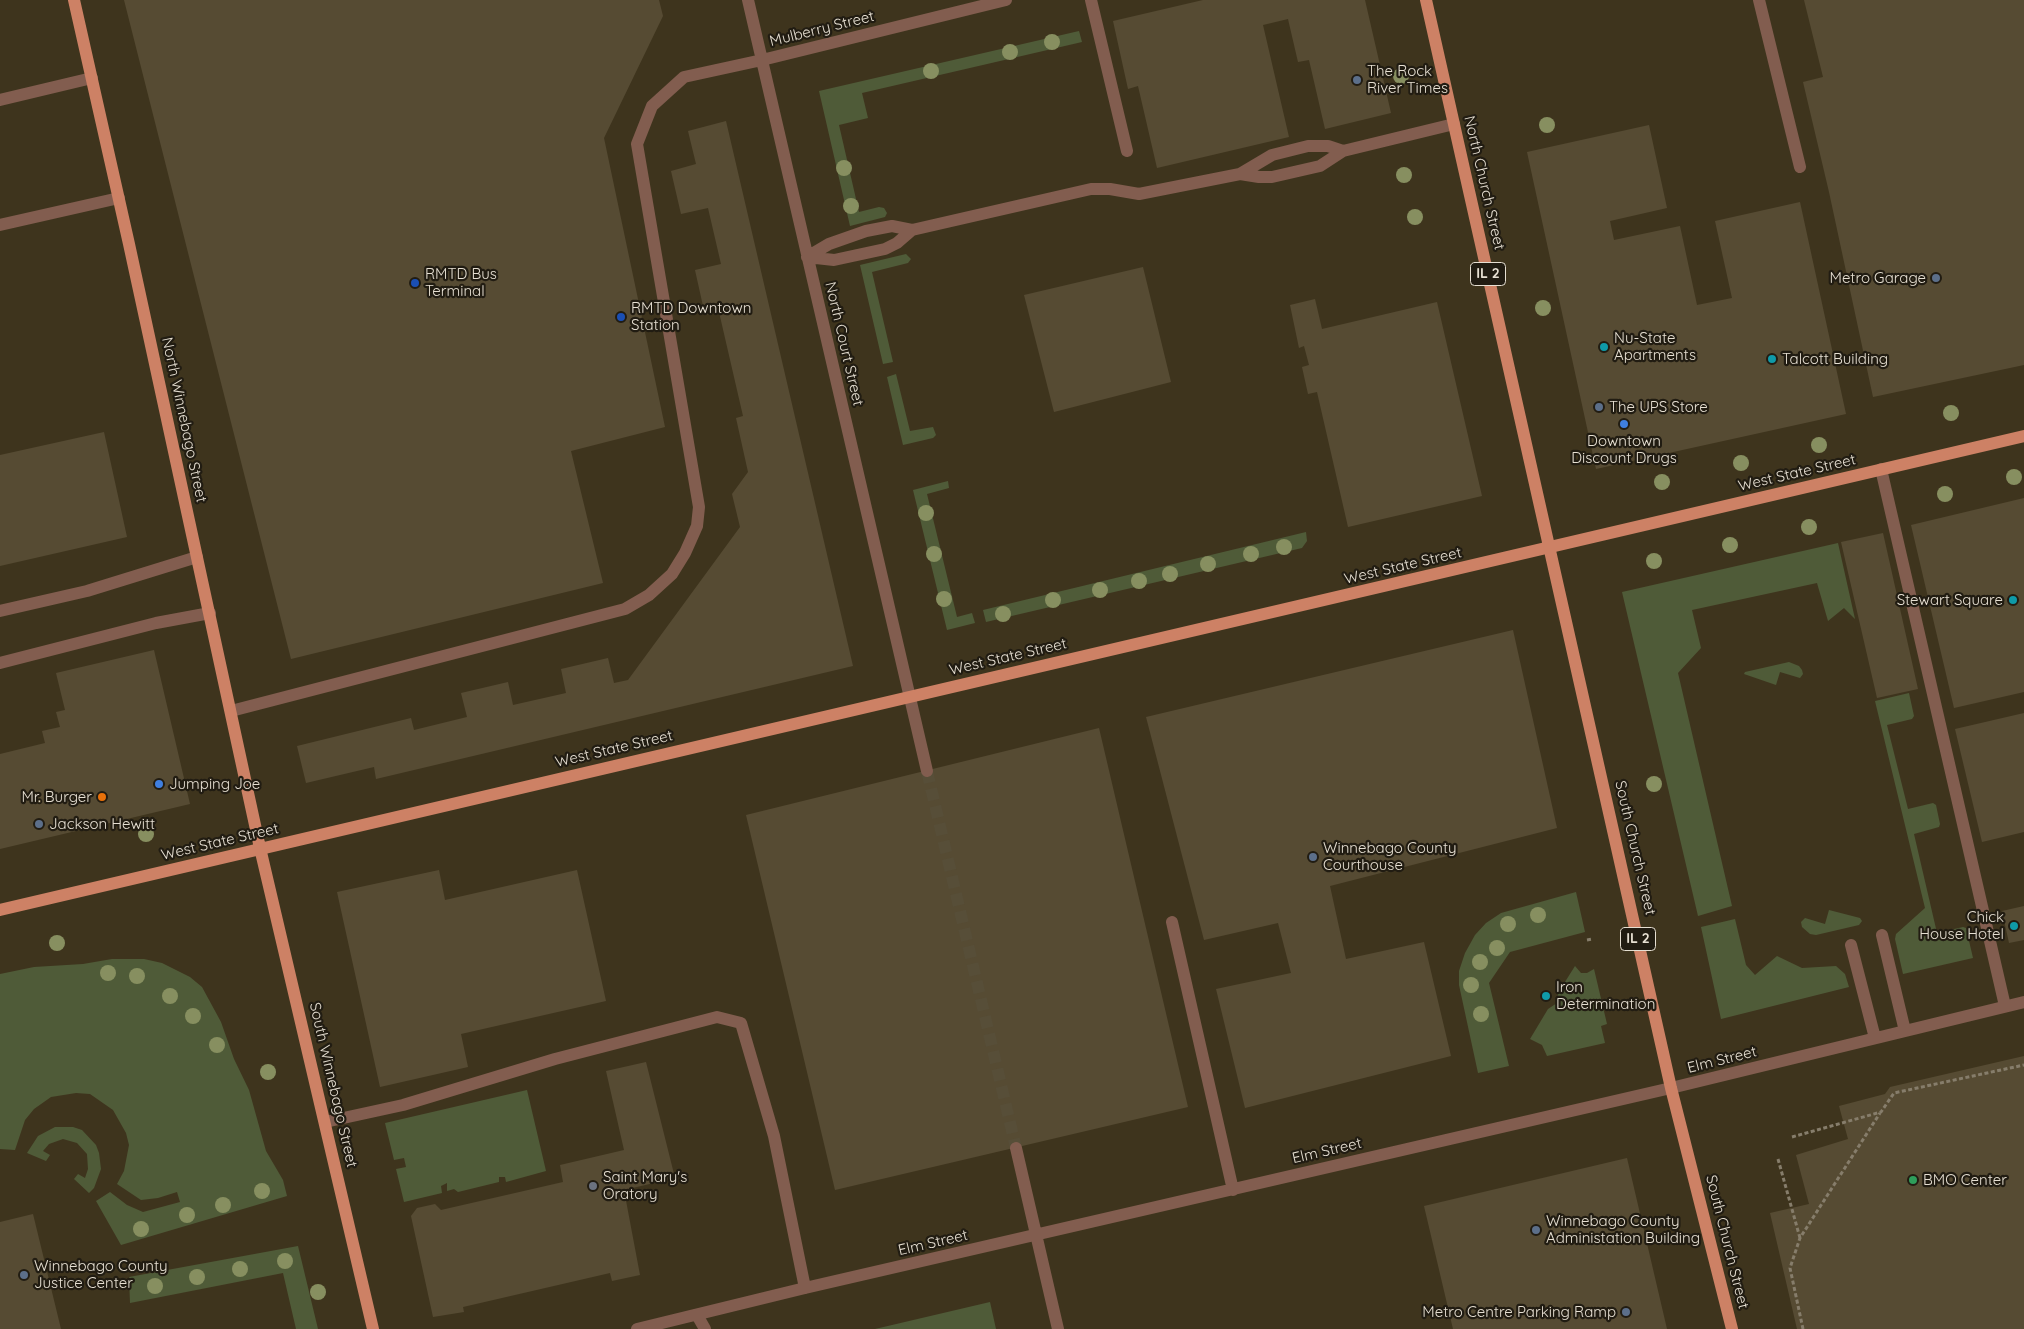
<!DOCTYPE html>
<html>
<head>
<meta charset="utf-8">
<style>
  body { margin:0 }
  canvas { display:block; background:#3e341d }
</style>
</head>
<body>
<canvas width="2024" height="1329"></canvas>
<script>
const ctx = document.querySelector('canvas').getContext('2d');
ctx.lineJoin = 'round';
function fill(path, color) {
  ctx.fillStyle = color;
  ctx.fill(path, 'evenodd');
}
function poly(rows) {
  const path = new Path2D();
  for (const r of rows) {
    path.moveTo(r[0], r[1]);
    for (let i = 2; i < r.length; i += 2) path.lineTo(r[i], r[i + 1]);
  }
  return path;
}
function stroke(path, color, width, dash) {
  ctx.strokeStyle = color;
  ctx.lineWidth = width;
  ctx.lineCap = dash ? 'butt' : 'round';
  ctx.setLineDash(dash || []);
  ctx.stroke(path);
}
function label(font, color, halo, rows, align = 'center') {
  ctx.font = font + ' Quicksand,sans-serif';
  ctx.lineWidth = 4.5;
  ctx.setLineDash([]);
  ctx.textBaseline = 'middle';
  ctx.strokeStyle = halo;
  ctx.fillStyle = color;
  for (const [text, x, y, turn = 0] of rows) {
    ctx.save();
    ctx.translate(x, y);
    ctx.rotate((+turn || 0) * Math.PI / 180);
    ctx.textAlign = isNaN(turn) ? turn : align;
    if (halo) ctx.strokeText(text, 0, 0);
    ctx.fillText(text, 0, 0);
    ctx.restore();
  }
}
fill(poly([
  [1079,31,1082,42,862,93,868,118,839,125,859,212,879,207,884,208,887,213,885,217,850,226,819,91],
  [906,254,911,259,908,263,872,272,893,362,883,364,860,265],
  [896,374,910,431,933,427,936,435,933,438,903,445,887,377],
  [948,481,949,488,927,494,957,617,972,613,975,623,947,630,913,490],
  [1306,532,1307,541,1302,548,986,622,983,610],
  [1838,543,1855,619,1844,608,1828,621,1817,583,1692,610,1701,648,1678,673,1732,906,1698,916,1622,592],
  [1789,662,1799,666,1802,670,1803,674,1800,678,1780,672,1776,685,1744,674,1745,672],
  [1909,693,1914,716,1912,719,1887,725,1908,809,1933,803,1936,805,1940,824,1939,827,1914,834,1937,933,1963,927,1966,928,1973,958,1903,974,1895,939,1896,934,1925,908,1875,701],
  [1576,892,1585,932,1510,952,1489,983,1509,1066,1478,1073,1459,985,1459,971,1465,953,1475,935,1486,923,1501,913],
  [1829,910,1860,918,1862,921,1859,925,1816,935,1810,934,1802,927,1801,922,1805,918,1825,924],
  [1735,919,1746,965,1755,975,1777,956,1802,968,1836,966,1845,974,1849,987,1721,1019,1701,927],
  [112,959,144,959,162,963,190,977,202,987,221,1022,234,1059,249,1090,266,1151,283,1180,287,1196,121,1245,96,1201,110,1192,127,1205,143,1212,180,1202,177,1192,158,1198,141,1200,117,1184,124,1171,129,1145,126,1133,113,1110,90,1094,76,1093,51,1097,34,1109,25,1120,15,1150,0,1149,0,974,34,967,83,964],
  [1575,966,1581,973,1587,973,1594,969,1607,1024,1601,1026,1605,1043,1547,1056,1542,1045,1530,1039,1548,1009,1557,1003,1558,993],
  [527,1090,546,1171,506,1182,505,1177,499,1177,499,1182,458,1192,454,1189,447,1191,447,1183,441,1186,442,1193,404,1202,396,1169,406,1167,404,1158,394,1160,385,1123],
  [55,1127,73,1127,82,1130,96,1145,99,1153,101,1169,94,1188,89,1193,74,1179,78,1174,85,1178,88,1169,87,1154,77,1143,63,1139,49,1144,43,1151,50,1155,46,1161,27,1153,38,1136],
  [298,1246,318,1329,296,1329,283,1273,130,1303,129,1277],
  [990,1302,996,1329,875,1329]
]), '#4f5b38');
fill(poly([
  [124,0,659,0,663,16,604,138,665,427,571,451,603,583,291,659],
  [1203,0,1365,0,1391,113,1325,129,1309,60,1298,62,1288,19,1263,25,1289,137,1157,168,1138,86,1128,89,1113,21],
  [1804,0,2024,0,2024,365,1873,397,1829,192,1803,82,1823,77],
  [726,121,853,666,376,779,374,767,306,783,297,746,411,718,414,730,467,717,461,693,508,682,513,705,566,693,561,669,608,658,614,683,628,680,740,527,732,494,748,472,736,418,743,416,719,312,705,315,695,270,721,264,708,208,681,214,671,171,696,164,688,131],
  [1649,125,1667,208,1610,221,1614,240,1680,226,1697,305,1732,298,1715,221,1800,202,1846,414,1596,469,1527,152],
  [1143,267,1171,382,1054,412,1024,295],
  [1315,299,1322,329,1437,302,1482,496,1348,527,1317,392,1308,394,1302,367,1309,365,1304,346,1299,348,1290,305],
  [104,432,127,537,0,566,0,455],
  [2024,498,2024,692,1954,708,1911,525],
  [1883,533,1918,689,1877,698,1841,542],
  [1513,630,1557,828,1330,886,1346,959,1424,942,1451,1056,1245,1108,1216,989,1291,973,1278,923,1204,940,1146,717],
  [154,650,190,804,0,849,0,754,45,743,42,731,60,727,56,712,65,710,56,673],
  [2024,713,2024,832,1982,842,1955,729],
  [1099,728,1188,1107,835,1190,746,815],
  [439,870,445,900,577,870,606,1001,461,1034,468,1067,380,1087,337,892],
  [2024,906,2024,940,2009,943,2002,911],
  [2024,1056,2024,1329,1797,1329,1770,1213,1809,1204,1796,1155,1848,1139,1839,1106,1885,1094,1890,1087],
  [646,1062,675,1178,624,1190,640,1275,612,1281,610,1273,463,1307,464,1312,433,1317,411,1216,417,1208,435,1204,441,1210,563,1182,560,1165,624,1150,606,1071],
  [1627,1158,1667,1329,1453,1329,1424,1206],
  [33,1214,61,1329,0,1329,0,1222]
]), '#564b33');
stroke(poly([
  [927,771,1016,1148]
]), '#574e38', 12, [12, 6]);
stroke(poly([
  [1587,940,1593,939],
  [1792,1137,1881,1112,1894,1093,2024,1065],
  [1778,1159,1800,1238],
  [1803,1329,1790,1268,1800,1238,1880,1113]
]), '#867d6b', 3, [4, 2.5]);
stroke(poly([
  [748,0,927,771],
  [1091,0,1127,151],
  [1759,0,1800,167],
  [0,100,92,78],
  [1240,174,1272,155,1308,146,1328,146,1343,151],
  [0,225,119,198],
  [807,257,829,244,866,231,892,226,912,230,1091,189,1110,189,1139,194,1240,174,1259,177,1272,177,1320,166,1343,151,1454,124],
  [807,257,834,260,885,249,897,243,912,230],
  [1881,469,2005,1006],
  [0,611,87,591,197,557],
  [0,663,156,623,210,613],
  [231,711,625,609,649,595,672,574,685,553,697,526,699,507,637,144,652,106,684,77,762,60,1006,0],
  [1172,922,1233,1190],
  [1882,935,1905,1031],
  [1851,945,1875,1038],
  [325,1122,403,1105,555,1059,717,1017,741,1023,774,1136,805,1288],
  [1016,1148,1058,1329],
  [697,1315,705,1329],
  [637,1329,805,1288,1671,1088,2024,1002]
]), '#825d4f', 12);
stroke(poly([
  [74,0,129,244,260,848,373,1329],
  [1426,0,1671,1088,1732,1329],
  [0,910,2024,436]
]), '#cd8165', 12);
ctx.fillStyle = '#878f60';
for (const [x, y] of [
  [1052,42],
  [1010,52],
  [931,71],
  [1401,76],
  [1547,125],
  [844,168],
  [1404,175],
  [851,206],
  [1415,217],
  [1543,308],
  [1951,413],
  [1819,445],
  [1741,463],
  [2014,477],
  [1662,482],
  [1945,494],
  [926,513],
  [1809,527],
  [1730,545],
  [1284,547],
  [934,554],
  [1251,554],
  [1654,561],
  [1208,564],
  [1170,574],
  [1139,581],
  [1100,590],
  [944,599],
  [1053,600],
  [1003,614],
  [1654,784],
  [146,834],
  [1538,915],
  [1508,924],
  [57,943],
  [1497,948],
  [1480,962],
  [108,973],
  [137,976],
  [1471,985],
  [170,996],
  [1481,1014],
  [193,1016],
  [217,1045],
  [268,1072],
  [262,1191],
  [223,1205],
  [187,1215],
  [141,1229],
  [285,1261],
  [240,1269],
  [197,1277],
  [155,1286],
  [318,1292]
]) {
  ctx.beginPath();
  ctx.arc(x, y, 8, 0, 2 * Math.PI);
  ctx.fill();
}
for (const [x, y, r, color] of [
  [1357,80,5,"#5c6f8a"],
  [1936,278,5,"#5c6f8a"],
  [415,283,5,"#1a4fb4"],
  [621,317,5,"#1a4fb4"],
  [1604,347,5,"#0f9aa8"],
  [1772,359,5,"#0f9aa8"],
  [1599,407,5,"#5c6f8a"],
  [1624,424,5,"#3f7fe0"],
  [2013,600,5,"#0f9aa8"],
  [159,784,5,"#3f7fe0"],
  [102,797,5,"#e8710a"],
  [39,824,5,"#5c6f8a"],
  [1313,857,5,"#5c6f8a"],
  [2014,926,5,"#0f9aa8"],
  [1546,996,5,"#0f9aa8"],
  [1913,1180,5,"#2e9e5b"],
  [593,1186,5,"#6b7280"],
  [1536,1230,5,"#5c6f8a"],
  [24,1275,5,"#5c6f8a"],
  [1626,1312,5,"#5c6f8a"]
]) {
  const dot = new Path2D();
  dot.arc(x, y, r, 0, 2 * Math.PI);
  ctx.fillStyle = color;
  ctx.fill(dot);
  stroke(dot, '#211c12', 2);
}
for (const [x, y, w] of [
  [1488,274,35],
  [1638,939,35]
]) {
  const box = new Path2D();
  box.roundRect(x - w / 2, y - 11.5, w, 23, 4);
  ctx.fillStyle = '#211c12';
  ctx.fill(box);
  stroke(box, '#e6dfd2', 1);
}
label('bold 14px', '#e6dfd2', null, [
  ["IL 2",1488,274],
  ["IL 2",1638,939]
]);
label('15px', '#e6dfd2', '#211c12', [
  ["Mulberry Street",822,29,-14],
  ["North Church Street",1484,183,77],
  ["North Court Street",844,344,77],
  ["North Winnebago Street",184,420,78],
  ["West State Street",1797,473,-13],
  ["West State Street",1403,566,-13],
  ["West State Street",1008,657,-13],
  ["West State Street",614,749,-13],
  ["West State Street",220,842,-13],
  ["South Church Street",1635,848,77],
  ["Elm Street",1722,1060,-14],
  ["South Winnebago Street",333,1085,77],
  ["Elm Street",1327,1151,-13],
  ["South Church Street",1727,1242,76],
  ["Elm Street",933,1243,-13]
]);
label('15px', '#e6dfd2', '#211c12', [
  ["The Rock",1367,71],
  ["River Times",1367,88],
  ["RMTD Bus",425,274],
  ["Terminal",425,291],
  ["Metro Garage",1926,278,"right"],
  ["RMTD Downtown",631,308],
  ["Station",631,325],
  ["Nu-State",1614,338],
  ["Apartments",1614,355],
  ["Talcott Building",1782,359],
  ["The UPS Store",1609,407],
  ["Downtown",1624,441,"center"],
  ["Discount Drugs",1624,458,"center"],
  ["Stewart Square",2003,600,"right"],
  ["Jumping Joe",169,784],
  ["Mr. Burger",92,797,"right"],
  ["Jackson Hewitt",49,824],
  ["Winnebago County",1323,848],
  ["Courthouse",1323,865],
  ["Chick",2004,917,"right"],
  ["House Hotel",2004,934,"right"],
  ["Iron",1556,987],
  ["Determination",1556,1004],
  ["Saint Mary's",603,1177],
  ["Oratory",603,1194],
  ["BMO Center",1923,1180],
  ["Winnebago County",1546,1221],
  ["Administation Building",1546,1238],
  ["Winnebago County",34,1266],
  ["Justice Center",34,1283],
  ["Metro Centre Parking Ramp",1616,1312,"right"]
], 'left');
</script>
</body>
</html>
